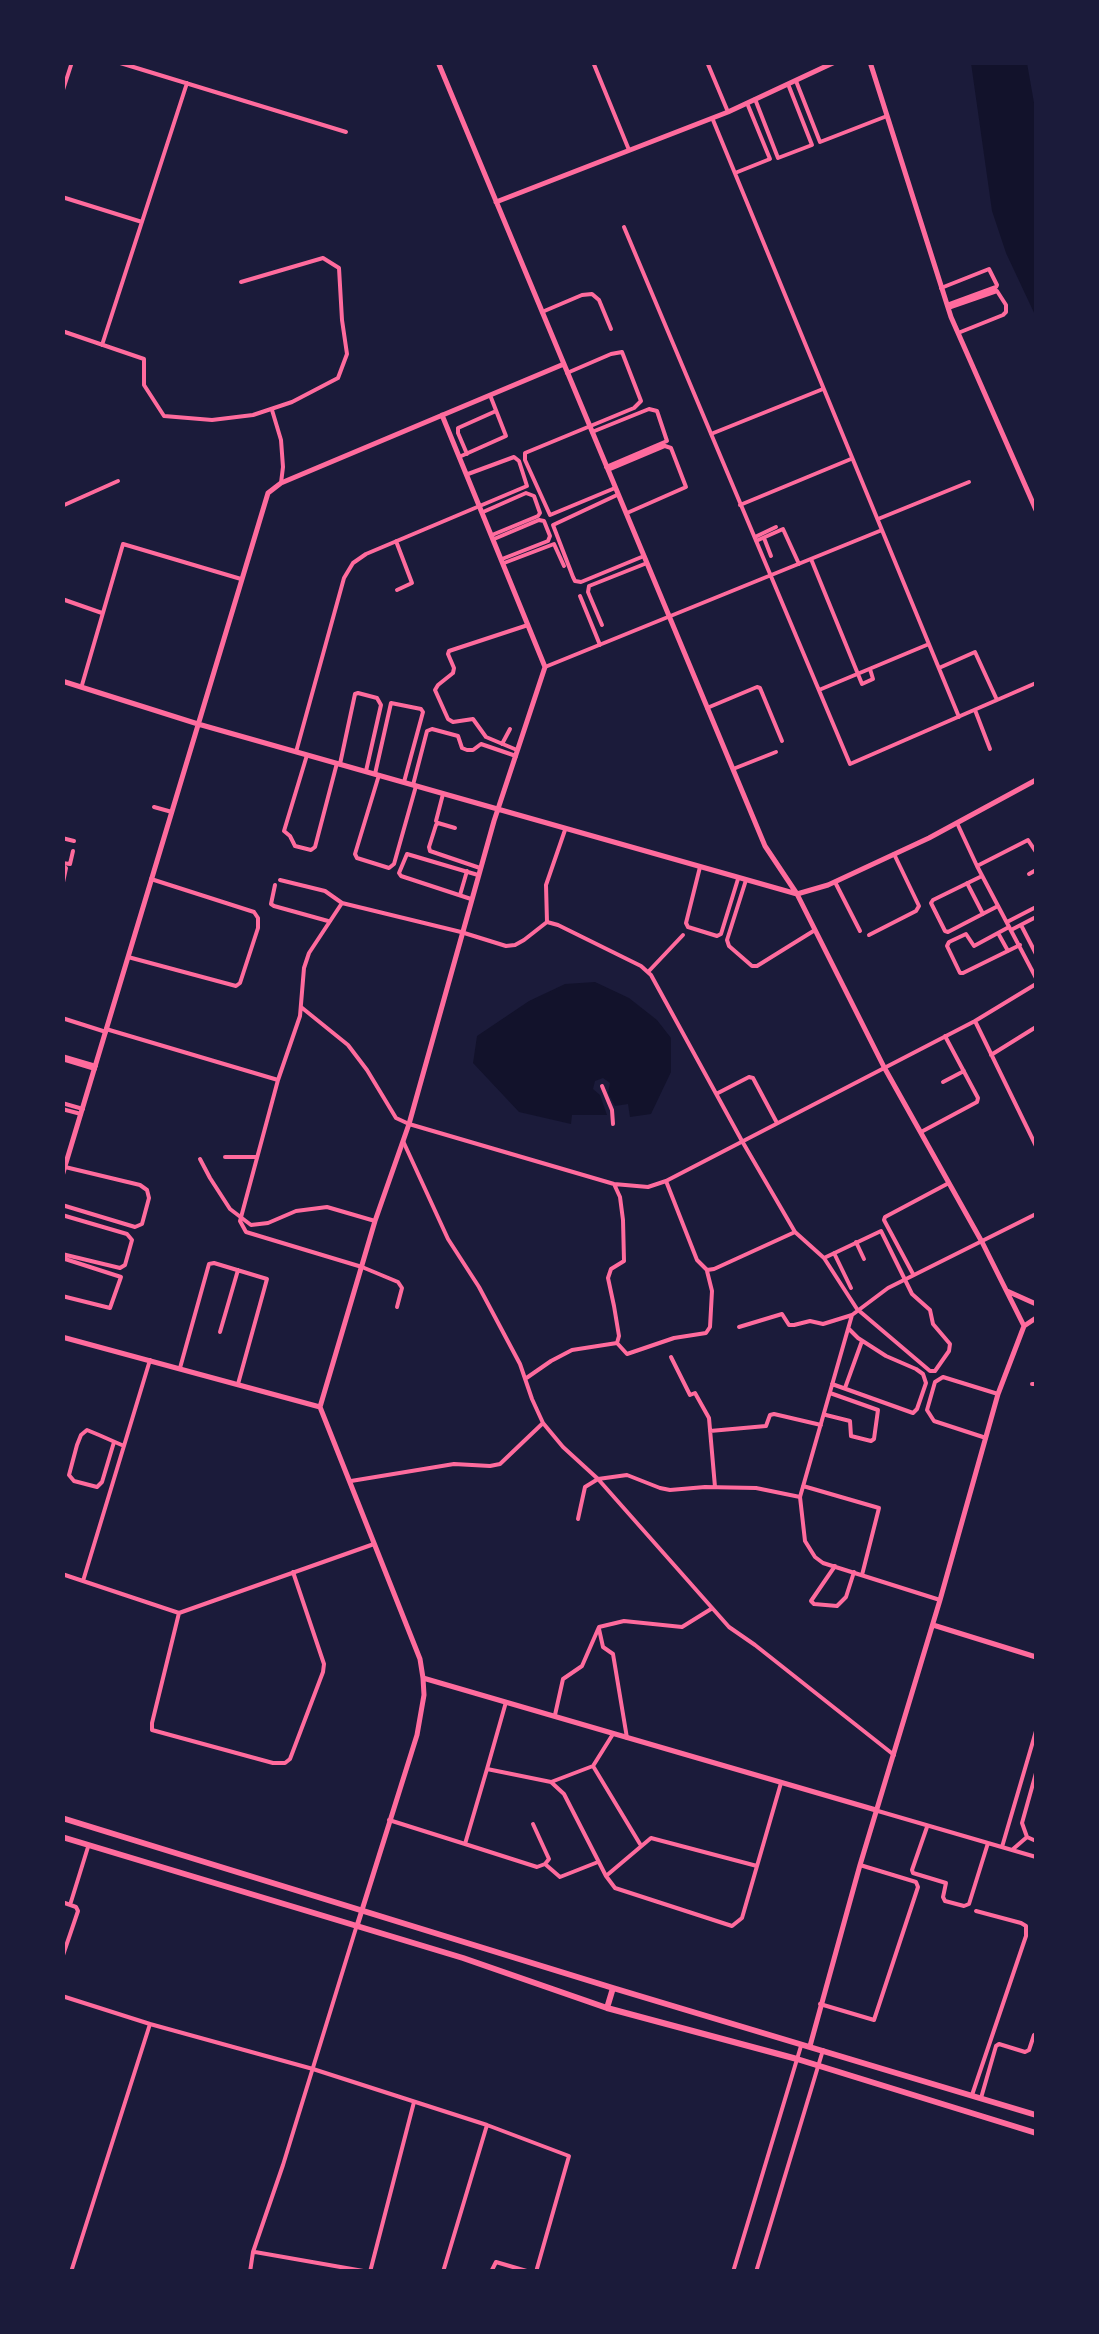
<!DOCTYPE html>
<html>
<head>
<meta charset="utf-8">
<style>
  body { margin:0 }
  #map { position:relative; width:1099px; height:2334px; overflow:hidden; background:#1b1b3a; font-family:Barlow,sans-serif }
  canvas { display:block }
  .frame { position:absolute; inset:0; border:65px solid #1b1b3a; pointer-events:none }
</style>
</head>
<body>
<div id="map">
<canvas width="1099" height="2334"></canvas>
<div class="frame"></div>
</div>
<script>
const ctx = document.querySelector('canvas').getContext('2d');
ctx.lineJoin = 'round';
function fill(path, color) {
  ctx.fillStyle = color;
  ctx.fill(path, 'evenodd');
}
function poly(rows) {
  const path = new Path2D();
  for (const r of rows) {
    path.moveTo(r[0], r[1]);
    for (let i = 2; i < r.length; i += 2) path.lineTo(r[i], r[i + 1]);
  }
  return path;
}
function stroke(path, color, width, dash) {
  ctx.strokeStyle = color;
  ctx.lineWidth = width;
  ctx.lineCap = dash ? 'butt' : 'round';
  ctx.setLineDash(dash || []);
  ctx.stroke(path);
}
fill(poly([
  [971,63,1027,63,1036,114,1036,317,1006,253,992,211],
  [595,982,629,998,657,1020,671,1038,671,1072,651,1114,630,1117,628,1104,615,1106,608,1093,610,1083,603,1078,595,1081,593,1089,600,1095,607,1115,572,1115,571,1124,519,1112,473,1063,477,1036,529,1001,565,984]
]), '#12122b');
stroke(poly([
  [602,1086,612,1110,613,1124]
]), '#ff6b9d', 4);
stroke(poly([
  [117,62,346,132],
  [593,62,629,150],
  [707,62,728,112],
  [796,81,820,142,887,116],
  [62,93,72,62],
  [755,99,778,158,812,145,788,84],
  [713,120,959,717],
  [735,173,770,159,747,103],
  [62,197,142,222],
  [624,227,850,764,1036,683],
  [941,288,989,269,997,285,996,287,947,305],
  [948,308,997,291,1006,305,1006,312,1003,315,958,333],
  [542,312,582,295,592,294,599,300,611,329],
  [62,331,144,359,144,385,164,416,212,420,253,415,292,402,338,378,347,354,342,320,339,268,323,258,241,282],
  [102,345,187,83],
  [567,373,611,354,622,352,641,401,634,408,525,453,525,460,550,515,615,488],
  [272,410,281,440,283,467,281,483],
  [592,432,649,409,657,411,667,441,606,467],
  [711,434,823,389],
  [467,454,458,433,458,428,496,411],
  [459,457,506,436,490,395],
  [608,470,665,446,671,448,686,487,627,513],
  [617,495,553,525,573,577,575,581,581,582,644,556],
  [740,505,851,459],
  [62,506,118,481],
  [483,512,526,493,534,496,540,513,538,516,492,535],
  [878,519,969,482],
  [755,537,776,527],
  [764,538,771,556],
  [494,539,539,520,544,521,550,536,548,541,502,559],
  [396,541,412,583,397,590],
  [756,541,783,529,799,564],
  [811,559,862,684,873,679,870,669],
  [504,563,554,544,564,566],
  [580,596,600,645],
  [62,599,102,613],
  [602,625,588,592,589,586,647,563],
  [545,667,882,530],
  [939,668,975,652,997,700],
  [82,685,123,544,241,579],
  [819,690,929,644],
  [707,708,757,687,760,688,782,741],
  [975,710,990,749],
  [502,744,510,729],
  [517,750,486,737,473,719,453,722,448,719,435,690,438,685,453,673,454,668,448,654,449,651,528,625],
  [296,752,344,578,353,563,366,554,527,486,519,461,514,457,468,474],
  [307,755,284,831,290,836,295,846,311,850,315,847,337,763],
  [340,764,355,694,358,693,377,698,381,705,366,771],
  [733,769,776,752],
  [375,774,391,703,421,709,423,712,404,782],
  [379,775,355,854,357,858,389,868,394,864,416,786],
  [413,785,427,731,432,729,458,736,462,748,467,750,473,750,481,744,516,756],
  [154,807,172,812],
  [436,821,443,794],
  [957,823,977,866,1036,978],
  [455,828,438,823,436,825,429,847,430,851,480,868],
  [62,838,74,841],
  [62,863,70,864,73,851],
  [62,866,66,868,62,887],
  [977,866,1028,840,1036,852],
  [700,867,686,923,688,927,717,936,721,934,738,879],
  [1029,874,1036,870],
  [982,876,933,900,931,903,945,931,948,932,998,906],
  [280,880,325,891,342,903],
  [746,880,727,940,729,946,752,966,757,966,815,930],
  [835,882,860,931],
  [967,883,983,914],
  [275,885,271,904,274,906,328,921],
  [460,895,467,871],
  [471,899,401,876,399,873,407,854,478,875],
  [547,922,546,885,565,830],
  [1007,922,1036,907],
  [1021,925,1036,954],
  [1009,927,974,946,966,934,949,942,947,946,960,973,963,973,1020,945],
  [1011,930,1036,917],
  [998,933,1008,951],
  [869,935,916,911,919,906,894,854],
  [128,957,236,986,240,983,258,928,258,918,254,912,151,879],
  [648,972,683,935],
  [301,1007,348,1045,367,1070,396,1118,409,1124,614,1184,648,1187,666,1181,975,1021,1036,984],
  [62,1018,106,1032],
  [975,1021,1036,1146],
  [106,1029,278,1080],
  [991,1055,1036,1027],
  [62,1056,96,1066],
  [62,1059,95,1069],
  [943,1082,964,1071],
  [718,1093,749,1077,753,1078,777,1123],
  [62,1103,83,1109],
  [62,1109,81,1114],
  [921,1132,977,1102,978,1098,945,1036],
  [403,1141,448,1239,479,1287,520,1364,532,1399,543,1423,563,1447,598,1479,627,1475,660,1488,670,1490,705,1487,756,1488,800,1497],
  [225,1157,257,1157],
  [200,1159,210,1178,230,1209,251,1225,268,1223,296,1211,327,1207,375,1221],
  [666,1181,697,1260,707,1270,714,1269,795,1232],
  [62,1205,135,1227,142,1224,149,1198,147,1190,140,1185,65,1167],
  [62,1215,127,1234,132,1240,125,1265,120,1268,62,1254],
  [856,1242,864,1259],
  [834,1253,851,1288],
  [62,1258,121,1277,110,1308,62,1296],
  [913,1274,884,1220,885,1217,947,1184],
  [397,1307,402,1288,398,1282,362,1267,246,1232,240,1221,278,1080,300,1016,304,968,309,953,342,903,461,932,506,946,515,945,524,940,547,922,558,925,641,966,651,975,742,1141,795,1232,824,1258,857,1309,930,1371,935,1371,949,1351,950,1344,933,1324,930,1310,912,1294,881,1231,824,1258],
  [739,1327,782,1314,789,1325,794,1325,810,1321,823,1324,852,1315],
  [220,1332,238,1270],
  [617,1343,627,1354,674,1338,706,1333,710,1327,712,1291,707,1271],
  [671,1357,690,1395,695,1393,709,1418,715,1487],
  [180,1368,209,1264,214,1263,267,1279,238,1384],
  [525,1379,551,1361,572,1350,617,1343,619,1336,614,1306,608,1278,611,1269,624,1261,623,1220,620,1197,614,1184],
  [832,1384,913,1413,917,1409,926,1383,923,1374,916,1369,886,1356,858,1338,849,1329],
  [1032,1384,1036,1384],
  [845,1388,862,1341],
  [826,1415,850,1421,851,1436,871,1441,874,1439,878,1410,830,1393],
  [710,1431,766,1426,770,1415,774,1414,821,1425],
  [986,1438,934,1421,927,1410,935,1382,943,1377,998,1394],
  [114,1442,102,1482,97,1487,74,1481,69,1475,77,1445,81,1435,87,1430,99,1435,124,1446],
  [351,1481,454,1464,490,1466,500,1464,543,1423],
  [803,1486,879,1508,862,1575],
  [578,1519,585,1487,598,1479,729,1627,755,1645,894,1755],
  [833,1566,835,1566,811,1601,814,1604,837,1606,846,1597,854,1572],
  [62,1574,179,1613,374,1544],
  [83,1581,150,1360],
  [940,1600,823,1563,815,1557,805,1541,800,1497,852,1315,888,1288,1036,1214],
  [179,1613,152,1723,152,1730,273,1763,285,1763,290,1759,323,1672,324,1664,293,1572],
  [599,1629,603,1647,613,1654,627,1738],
  [555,1715,563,1679,582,1666,599,1627,624,1621,682,1627,711,1609],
  [613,1734,593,1766,640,1844],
  [487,1769,506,1702],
  [1036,1773,1022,1823,1027,1837,1036,1841],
  [551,1782,593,1766],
  [878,1811,1036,1857],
  [389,1820,465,1844,487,1769,551,1782,564,1794,606,1876,615,1888,732,1926,742,1918,781,1783],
  [927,1827,912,1870,913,1873,946,1883,943,1897,945,1901,964,1906,969,1904,988,1843],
  [465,1844,537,1867,545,1864,549,1859,533,1824],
  [1002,1847,1036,1731],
  [1012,1850,1027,1837],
  [545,1864,560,1877,598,1862],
  [606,1876,651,1838,757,1866],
  [62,1902,76,1907,78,1911,62,1958],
  [70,1905,88,1847],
  [62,1996,150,2024,313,2069,487,2125,569,2156,536,2272],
  [820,2004,874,2020,918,1887,916,1882,860,1865],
  [972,2095,1026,1936,1026,1926,1021,1923,976,1911],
  [981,2098,996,2046,999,2044,1025,2052,1029,2050,1034,2035,1036,2034],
  [255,2252,369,2272],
  [71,2272,150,2024],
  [250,2272,253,2252,283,2165,356,1928],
  [370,2272,414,2102],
  [443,2272,487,2125],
  [491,2272,496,2262,530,2272],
  [733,2272,801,2046],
  [756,2272,823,2050]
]), '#ff6b9d', 4);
stroke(poly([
  [438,62,765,846,797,894,884,1067,982,1242,1024,1326],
  [870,62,951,317,1036,510],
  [496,202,728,112,835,62],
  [62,681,198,724,797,894,828,885,929,838,1036,780],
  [62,1176,268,493,281,483,564,364],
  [1007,1291,1036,1304],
  [62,1337,320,1407],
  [933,1625,1036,1657],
  [423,1678,876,1810],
  [357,1926,417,1735,424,1695,423,1678,420,1659,320,1407,375,1221,409,1124,494,821,545,667,442,415],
  [810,2046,860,1865,940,1600,998,1394,1024,1326,1036,1318]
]), '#ff6b9d', 5);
stroke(poly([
  [62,1818,613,1988,1036,2115],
  [62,1837,463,1958,607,2008,797,2059,1036,2133],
  [607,2008,613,1988]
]), '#ff6b9d', 6);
</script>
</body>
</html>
